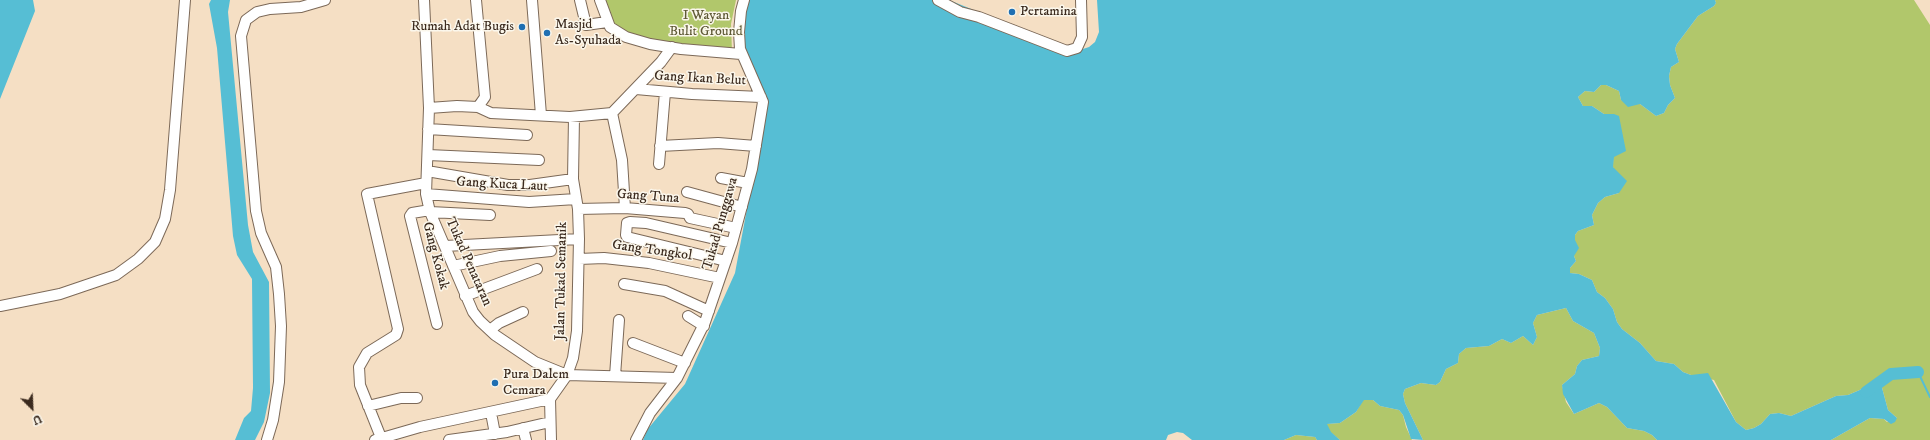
<!DOCTYPE html>
<html>
<head>
<meta charset="utf-8">
<style>
  body { margin:0 }
  #map { position:relative; width:1930px; height:440px; overflow:hidden; background:#f5dfc4; font-family:"IM FELL DW Pica",serif }
  canvas { display:block }
  .north { position:absolute; left:12px; top:388px; width:40px; height:40px; -webkit-text-stroke:3px #fbf7ec; paint-order:stroke; rotate:156deg; font-size:11px; font-weight:700; line-height:16px; text-align:center; color:#3b2a1e }
  .north::after { content:''; display:block; margin:auto; width:14px; height:18px; background:#3b2a1e; clip-path:polygon(50% 0,100% 100%,50% 72%,0 100%) }
</style>
</head>
<body>
<div id="map">
<canvas width="1930" height="440"></canvas>
<div class="north">U</div>
</div>
<script>
const ctx = document.querySelector('canvas').getContext('2d');
ctx.lineJoin = 'round';
function fill(path, color) {
  ctx.fillStyle = color;
  ctx.fill(path, 'evenodd');
}
function poly(rows) {
  const path = new Path2D();
  for (const r of rows) {
    path.moveTo(r[0], r[1]);
    for (let i = 2; i < r.length; i += 2) path.lineTo(r[i], r[i + 1]);
  }
  return path;
}
function stroke(path, color, width, dash) {
  ctx.strokeStyle = color;
  ctx.lineWidth = width;
  ctx.lineCap = dash ? 'butt' : 'round';
  ctx.setLineDash(dash || []);
  ctx.stroke(path);
}
function label(font, color, halo, rows, align = 'center') {
  ctx.font = font + ' "IM FELL DW Pica",serif';
  ctx.lineWidth = 3;
  ctx.setLineDash([]);
  ctx.textBaseline = 'middle';
  ctx.strokeStyle = halo;
  ctx.fillStyle = color;
  for (const [text, x, y, turn = 0] of rows) {
    ctx.save();
    ctx.translate(x, y);
    ctx.rotate((+turn || 0) * Math.PI / 180);
    ctx.textAlign = isNaN(turn) ? turn : align;
    if (halo) ctx.strokeText(text, 0, 0);
    ctx.fillText(text, 0, 0);
    ctx.restore();
  }
}
fill(poly([
  [605,0,736,0,731,24,732,52,639,38,619,30,611,19],
  [1715,0,1914,0,1930,25,1930,440,1831,440,1870,418,1884,419,1887,422,1897,418,1888,410,1881,384,1876,383,1848,395,1836,396,1791,416,1779,413,1770,414,1761,424,1754,428,1746,430,1736,422,1714,380,1691,375,1683,372,1674,364,1656,361,1640,343,1622,329,1617,322,1613,309,1605,298,1597,292,1592,280,1579,274,1570,273,1570,268,1576,261,1574,256,1575,235,1578,231,1594,225,1592,215,1598,203,1605,197,1619,193,1613,167,1614,114,1604,114,1592,106,1583,106,1578,97,1585,91,1594,92,1601,85,1606,85,1619,91,1621,100,1640,104,1656,116,1664,113,1668,105,1675,98,1670,85,1669,76,1671,67,1679,62,1675,49,1677,44,1698,16,1714,6,1716,3],
  [1566,308,1573,321,1594,333,1600,348,1599,356,1582,360,1577,366,1575,374,1562,385,1566,402,1574,414,1599,403,1607,407,1627,428,1644,431,1652,435,1657,440,1423,440,1405,403,1403,394,1405,389,1421,383,1436,385,1440,382,1446,369,1458,363,1459,354,1466,348,1489,346,1502,339,1511,343,1523,336,1533,345,1537,337,1533,323,1537,315],
  [1363,400,1373,400,1380,406,1399,410,1403,415,1406,427,1412,440,1340,440,1330,432,1326,424,1340,423,1356,412],
  [1296,435,1315,437,1317,440,1284,440]
]), '#b1c76b');
fill(poly([
  [0,0,33,0,35,11,0,99],
  [211,0,230,0,228,12,248,225,253,252,269,282,270,393,264,422,255,440,235,440,244,418,251,411,253,388,252,279,237,255,233,236,217,48,209,4],
  [746,0,949,0,1055,43,1080,50,1089,47,1095,42,1099,32,1097,0,1715,0,1716,3,1714,6,1698,16,1677,44,1675,49,1679,62,1671,67,1669,76,1670,85,1675,98,1668,105,1664,113,1656,116,1640,104,1628,107,1621,100,1619,91,1606,85,1601,85,1594,92,1585,91,1578,97,1583,106,1592,106,1604,114,1614,114,1619,116,1626,151,1614,157,1613,167,1627,181,1619,193,1605,197,1598,203,1592,215,1594,225,1578,231,1575,235,1575,240,1579,248,1574,256,1576,261,1570,268,1570,273,1579,274,1592,280,1597,292,1605,298,1613,309,1617,322,1622,329,1640,343,1656,361,1674,364,1683,372,1691,375,1708,373,1736,422,1746,430,1754,428,1761,424,1770,414,1779,413,1791,416,1836,396,1848,395,1876,383,1881,384,1888,410,1897,418,1895,422,1891,424,1884,419,1870,418,1831,440,1657,440,1652,435,1644,431,1627,428,1607,407,1599,403,1574,414,1563,394,1562,385,1575,374,1577,366,1582,360,1599,356,1600,348,1594,333,1573,321,1566,308,1537,315,1533,323,1537,337,1533,345,1523,336,1511,343,1502,339,1489,346,1466,348,1459,354,1458,363,1446,369,1440,382,1436,385,1421,383,1405,389,1403,394,1405,403,1423,440,1411,439,1403,415,1399,410,1380,406,1373,400,1364,400,1356,412,1340,423,1327,424,1331,432,1340,440,1317,440,1315,437,1296,435,1284,440,1192,440,1183,433,1177,432,1168,435,1166,440,643,440,647,430,685,384,735,273,767,101,746,59,742,32]
]), '#56bed4');
stroke(poly([
  [1918,372,1930,397]
]), '#56bed4', 2);
stroke(poly([
  [1866,392,1891,374,1918,372]
]), '#56bed4', 12);
const minor = poly([
  [424,0,429,108,426,194,430,212,473,312,480,321,495,335,535,362,567,375,677,378],
  [476,0,485,97,478,107],
  [532,0,541,115],
  [580,0,586,25,607,22],
  [600,0,610,27,626,37,650,44,681,49,741,54],
  [938,0,960,12,979,17,1067,51,1077,48,1082,37,1081,0],
  [636,89,692,94,761,97],
  [429,108,457,106,478,107,491,113,570,117,612,113,661,62,672,47],
  [612,113,622,160,625,208],
  [428,129,527,135],
  [660,146,718,143,756,146],
  [428,155,539,160],
  [659,164,665,92],
  [427,171,508,185,530,185,573,179],
  [721,178,748,183],
  [687,192,742,207],
  [426,194,529,202,576,199],
  [578,209,625,208,685,213,688,214,690,218,736,228],
  [430,210,412,213,410,216,437,324],
  [430,212,490,215],
  [445,246,579,239],
  [579,259,604,258,649,263,720,278],
  [726,261,627,237,626,235,627,223,630,222,646,223,732,243],
  [453,266,500,256,551,251],
  [624,284,665,291,709,311],
  [465,296,537,269],
  [0,306,60,294,116,275,138,259,155,242,165,219,170,190,185,0],
  [688,316,704,326],
  [490,330,499,323,523,312],
  [633,343,685,363],
  [615,376,619,320],
  [368,406,401,398,417,398],
  [492,418,495,434],
  [523,428,526,440],
  [267,440,273,420,279,382,281,326,279,294,276,267,261,233,256,211,241,36,246,20,257,12,270,9,301,7,325,0],
  [375,440,420,427,550,399],
  [382,440,360,385,359,367,367,353,396,335,398,329,367,194,426,183],
  [449,440,507,432,550,422],
  [551,440,550,399,567,375,573,358,577,331,579,239,578,209,573,179,574,117],
  [636,440,650,413,677,378,705,322,732,243,752,169,763,102,740,49,739,32,741,11,744,0]
]);
stroke(minor, '#7c6958', 12);
stroke(minor, '#fff', 10);
for (const [x, y, r, color] of [
  [1012,12,4,"#1f6fb2"],
  [522,27,4,"#1f6fb2"],
  [547,33,4,"#1f6fb2"],
  [495,383,4,"#1f6fb2"]
]) {
  const dot = new Path2D();
  dot.arc(x, y, r, 0, 2 * Math.PI);
  ctx.fillStyle = color;
  ctx.fill(dot);
  stroke(dot, '#fbf7ec', 1.5);
}
label('14px', '#3b2a1e', '#fbf7ec', [
  ["Pertamina",1020,12],
  ["Masjid",555,25],
  ["As-Syuhada",555,41],
  ["Rumah Adat Bugis",514,27,"right"],
  ["Pura Dalem",503,375],
  ["Cemara",503,391]
], 'left');
label('14px', '#5e5935', '#fbf7ec', [
  ["I Wayan",706,16],
  ["Bulit Ground",706,32]
]);
label('14px', '#3b2a1e', '#fbf7ec', [
  ["Gang Ikan Belut",700,79,3],
  ["Gang Kuca Laut",502,185,3],
  ["Gang Tuna",648,197,4],
  ["Tukad Punggawa",721,224,-74],
  ["Gang Tongkol",652,251,8],
  ["Gang Kokak",435,256,75],
  ["Tukad Penataran",468,262,66],
  ["Jalan Tukad Semanik",562,281,-89]
]);
</script>
</body>
</html>
